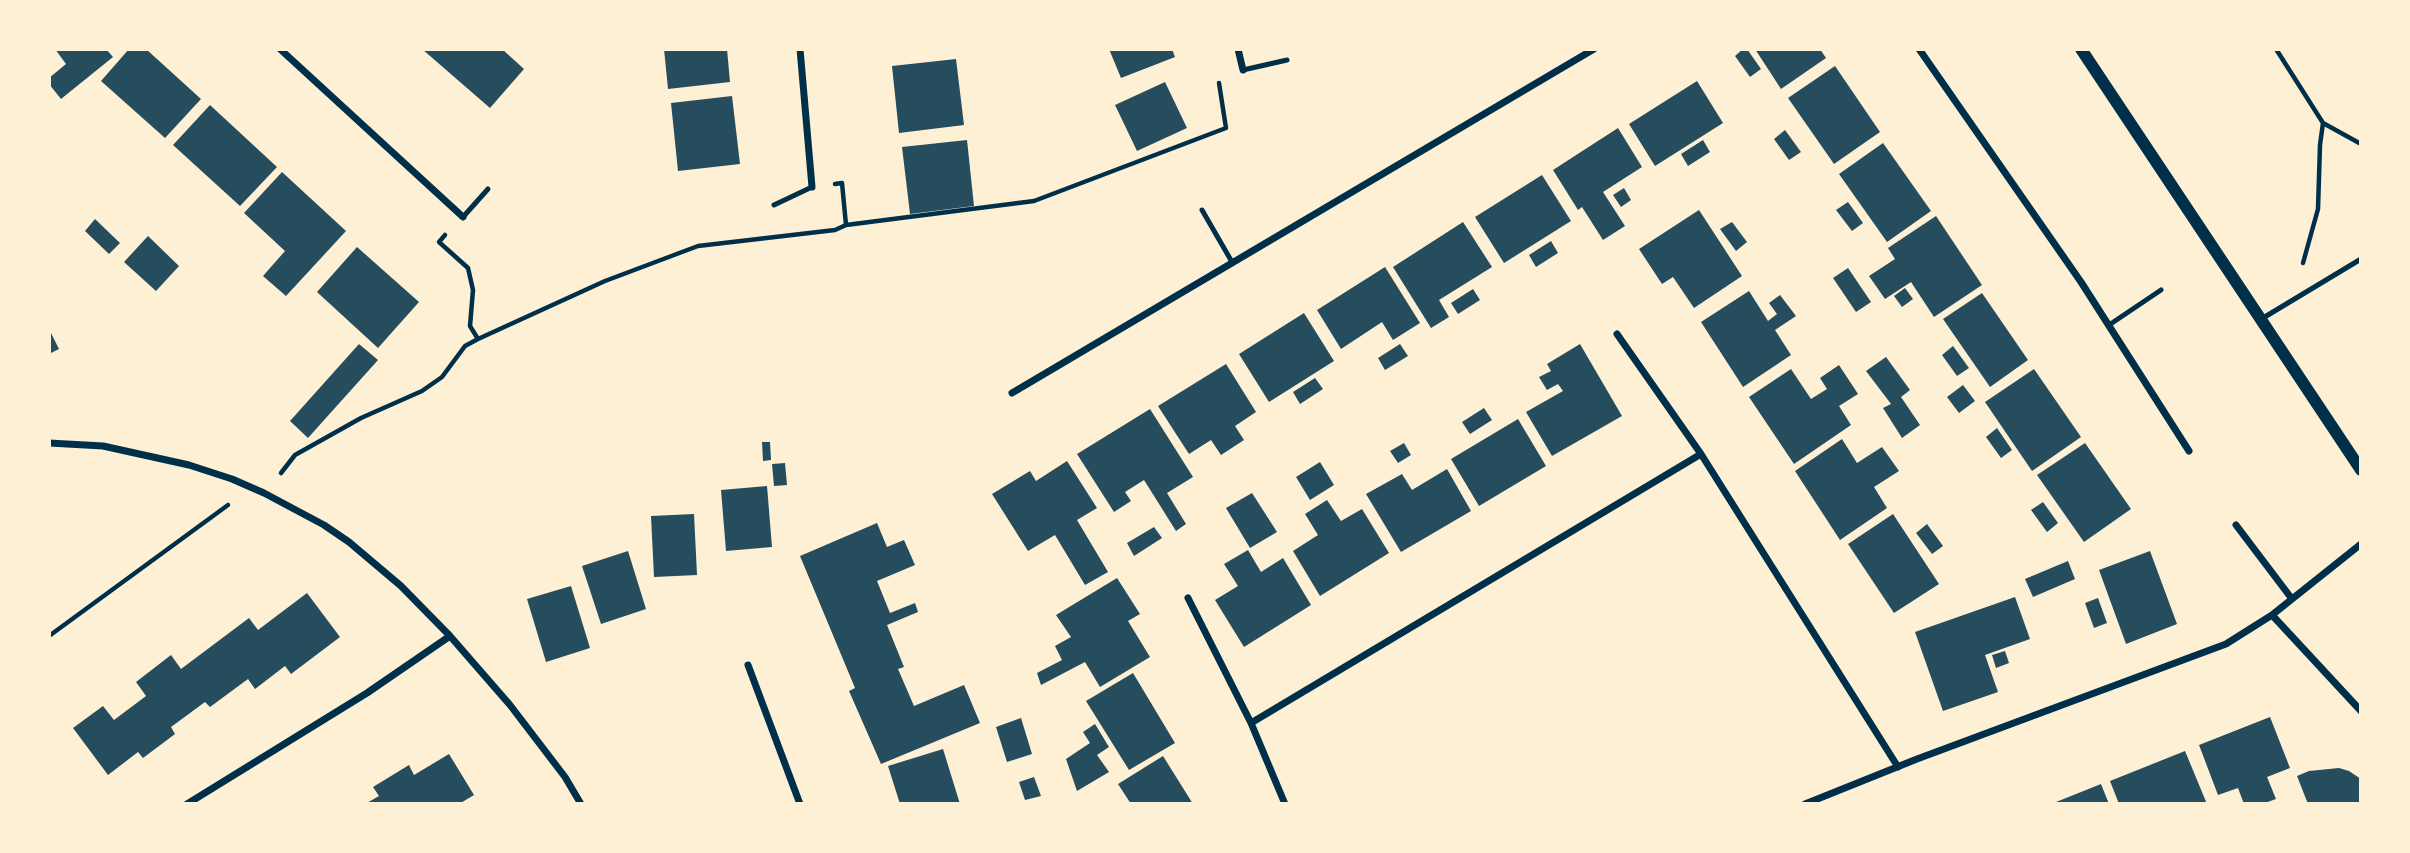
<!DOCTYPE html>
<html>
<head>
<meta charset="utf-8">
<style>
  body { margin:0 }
  #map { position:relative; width:2410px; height:853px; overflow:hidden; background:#fdf0d5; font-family:"Asap Condensed",sans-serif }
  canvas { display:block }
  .frame { position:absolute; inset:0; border:51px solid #fdf0d5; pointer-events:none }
</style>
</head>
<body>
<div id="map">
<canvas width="2410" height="853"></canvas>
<div class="frame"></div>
</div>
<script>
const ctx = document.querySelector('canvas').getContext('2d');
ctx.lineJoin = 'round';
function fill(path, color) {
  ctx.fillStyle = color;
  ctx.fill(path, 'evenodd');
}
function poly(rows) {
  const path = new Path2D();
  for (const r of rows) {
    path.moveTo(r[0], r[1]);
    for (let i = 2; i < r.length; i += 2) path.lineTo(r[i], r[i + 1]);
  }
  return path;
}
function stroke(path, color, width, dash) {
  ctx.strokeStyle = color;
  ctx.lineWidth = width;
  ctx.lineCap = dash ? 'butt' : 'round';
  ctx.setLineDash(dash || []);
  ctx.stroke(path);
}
fill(poly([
  [55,49,106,49,113,57,61,99,49,84,49,78,66,64],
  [129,49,146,49,201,99,165,138,101,81],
  [422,49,502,49,524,69,490,108],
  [664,49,727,49,730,82,668,89],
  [1109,49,1172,49,1175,57,1121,78],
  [1743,49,1747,49,1761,69,1750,77,1735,56],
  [1755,49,1820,49,1826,58,1781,89],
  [956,59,964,125,899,133,892,66],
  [1835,66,1880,132,1834,164,1788,98],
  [1697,81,1723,123,1655,166,1629,124],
  [1165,82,1187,128,1137,151,1115,105],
  [732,96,740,164,678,171,671,103],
  [210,105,277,167,240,206,173,145],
  [1618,128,1642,167,1603,192,1625,226,1603,240,1582,207,1578,210,1553,170],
  [1785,130,1801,152,1789,160,1774,139],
  [967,140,974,206,910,214,902,147],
  [1703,140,1710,152,1688,166,1681,154],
  [1883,143,1931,211,1887,242,1839,174],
  [282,172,346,231,286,296,263,276,285,251,244,213],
  [1542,175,1571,221,1504,263,1475,217],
  [1624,188,1631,200,1621,207,1613,195],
  [1848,202,1863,223,1852,231,1836,210],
  [1699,210,1742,276,1694,308,1673,277,1662,284,1639,249],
  [1936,216,1982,285,1934,317,1911,282,1885,299,1869,276,1895,259,1888,248],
  [95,219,120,243,109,254,85,231],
  [1463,222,1492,267,1439,300,1449,317,1431,328,1393,267],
  [1732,222,1747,242,1736,251,1720,229],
  [148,236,179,266,156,291,124,262],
  [1551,241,1558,253,1536,267,1529,255],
  [357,247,419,302,378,348,317,292],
  [1385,267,1420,323,1393,340,1382,322,1341,349,1317,310],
  [1848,268,1871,302,1856,312,1833,278],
  [1905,288,1913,299,1902,307,1894,296],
  [1473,289,1480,300,1458,314,1451,303],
  [1749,291,1768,321,1777,314,1769,303,1780,295,1796,316,1775,330,1791,355,1743,387,1701,322],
  [1982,293,2028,360,1990,387,1943,319],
  [1304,313,1334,361,1269,402,1239,354],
  [49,329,59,349,49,354],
  [359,344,378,360,308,438,290,421],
  [1400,344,1408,356,1385,370,1378,358],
  [1580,344,1622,416,1552,456,1526,412,1563,391,1558,384,1547,390,1539,377,1551,371,1547,364],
  [1953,346,1969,368,1957,376,1942,355],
  [1886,357,1910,390,1901,397,1920,425,1902,438,1883,408,1891,404,1866,371],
  [1226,364,1256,412,1235,426,1244,440,1221,455,1211,440,1189,454,1158,406],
  [1839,365,1858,394,1839,406,1851,425,1794,464,1749,397,1791,369,1811,399,1827,389,1820,378],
  [2034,369,2081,437,2032,471,1985,402],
  [1315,378,1323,389,1300,404,1293,392],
  [1963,385,1975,401,1959,413,1947,397],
  [1484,408,1492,420,1470,434,1462,422],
  [1150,409,1193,477,1167,493,1186,524,1176,531,1144,480,1125,492,1131,501,1114,512,1077,454],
  [1518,419,1546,466,1479,506,1451,459],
  [1997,428,2012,450,2001,458,1986,437],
  [1842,439,1857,463,1882,447,1899,471,1874,487,1887,508,1840,540,1795,471],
  [762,442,770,442,771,460,763,461],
  [1404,443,1411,455,1398,463,1390,451],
  [2085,443,2131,509,2084,542,2037,475],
  [1067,461,1097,508,1077,520,1108,572,1085,585,1055,535,1028,551,992,494,1030,471,1036,481],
  [1320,462,1334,485,1310,500,1296,477],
  [785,463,787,485,774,486,772,464],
  [1447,469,1471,511,1401,552,1366,494,1402,474,1412,490],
  [767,486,772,547,726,551,721,490],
  [1252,493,1277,532,1250,548,1226,508],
  [1327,500,1341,521,1362,509,1389,553,1320,596,1293,551,1318,535,1305,514],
  [2043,502,2058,523,2047,532,2031,510],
  [694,514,697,575,654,577,651,516],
  [1893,514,1939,584,1894,613,1848,544],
  [877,523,887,547,904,540,915,565,877,581,890,613,915,603,918,612,887,625,904,667,898,669,914,706,964,685,980,723,881,764,849,691,855,688,800,556],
  [1927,524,1943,546,1932,554,1916,533],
  [1154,527,1162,538,1134,556,1127,543],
  [1248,550,1261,572,1283,558,1311,605,1244,647,1215,600,1238,586,1224,564],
  [628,551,646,609,601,624,582,566],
  [2150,551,2177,624,2126,644,2099,570],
  [2068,561,2075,579,2033,597,2025,579],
  [1117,578,1140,614,1128,621,1150,657,1100,687,1085,662,1041,685,1037,673,1062,660,1055,646,1071,637,1056,615],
  [571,586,590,648,546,662,527,599],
  [307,593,340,637,291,674,285,666,255,689,248,679,210,707,205,702,171,727,175,734,143,758,138,752,108,775,73,728,103,706,114,720,146,696,136,682,171,655,181,669,249,618,258,630],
  [2015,597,2030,639,1985,655,1998,692,1943,711,1915,632],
  [2098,598,2107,623,2094,628,2085,603],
  [2005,651,2009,663,1996,668,1992,655],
  [1133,673,1175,743,1129,770,1086,701],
  [2270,717,2290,768,2267,777,2276,799,2262,804,2244,804,2238,788,2218,795,2199,745],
  [1021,718,1032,754,1007,762,996,727],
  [1095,724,1109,747,1097,755,1109,772,1077,791,1066,759,1090,743,1083,732],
  [943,749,960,804,900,804,888,766],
  [2185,751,2207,804,2119,804,2110,781],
  [449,754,474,795,459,804,365,804,379,796,373,787,409,765,414,775],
  [1163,756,1193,804,1131,804,1118,784],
  [2339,768,2349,771,2361,779,2361,804,2308,804,2297,776,2309,771],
  [1034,777,1041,796,1025,800,1019,782],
  [2101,784,2109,804,2051,804]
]), '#264d5e');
stroke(poly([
  [2276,49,2323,123,2361,144],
  [835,184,842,183,846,225],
  [2303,263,2318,209,2320,145,2323,123],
  [478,339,605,281,698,246,835,230,846,225,1034,201,1226,128,1219,83],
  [281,473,295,455,361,418,422,391,442,377,465,346,478,339,470,326,473,290,468,268,439,242,445,235],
  [49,636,228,505]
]), '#003049', 4.5);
stroke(poly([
  [1243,70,1287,60],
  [774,205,812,187],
  [1202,210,1232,262],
  [463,217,488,189],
  [2263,318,2361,259],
  [2109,325,2161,290]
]), '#003049', 5);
stroke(poly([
  [280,49,463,217],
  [800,49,812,187],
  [1238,49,1243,70],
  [1919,49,2081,282,2189,451],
  [1617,334,1701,454,1898,767],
  [1012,393,1594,49],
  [49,443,103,446,189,465,232,479,264,493,324,525,349,542,401,586,450,636,510,705,565,777,581,804],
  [2236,525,2292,599],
  [1188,598,1251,723,1285,804],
  [2272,615,2361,711],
  [748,665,800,804],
  [1251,723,1701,454],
  [187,804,367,693,450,636],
  [1805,804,1917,759,2226,644,2272,615,2361,544]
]), '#003049', 7);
stroke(poly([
  [2081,49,2361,470]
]), '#003049', 12);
</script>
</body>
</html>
